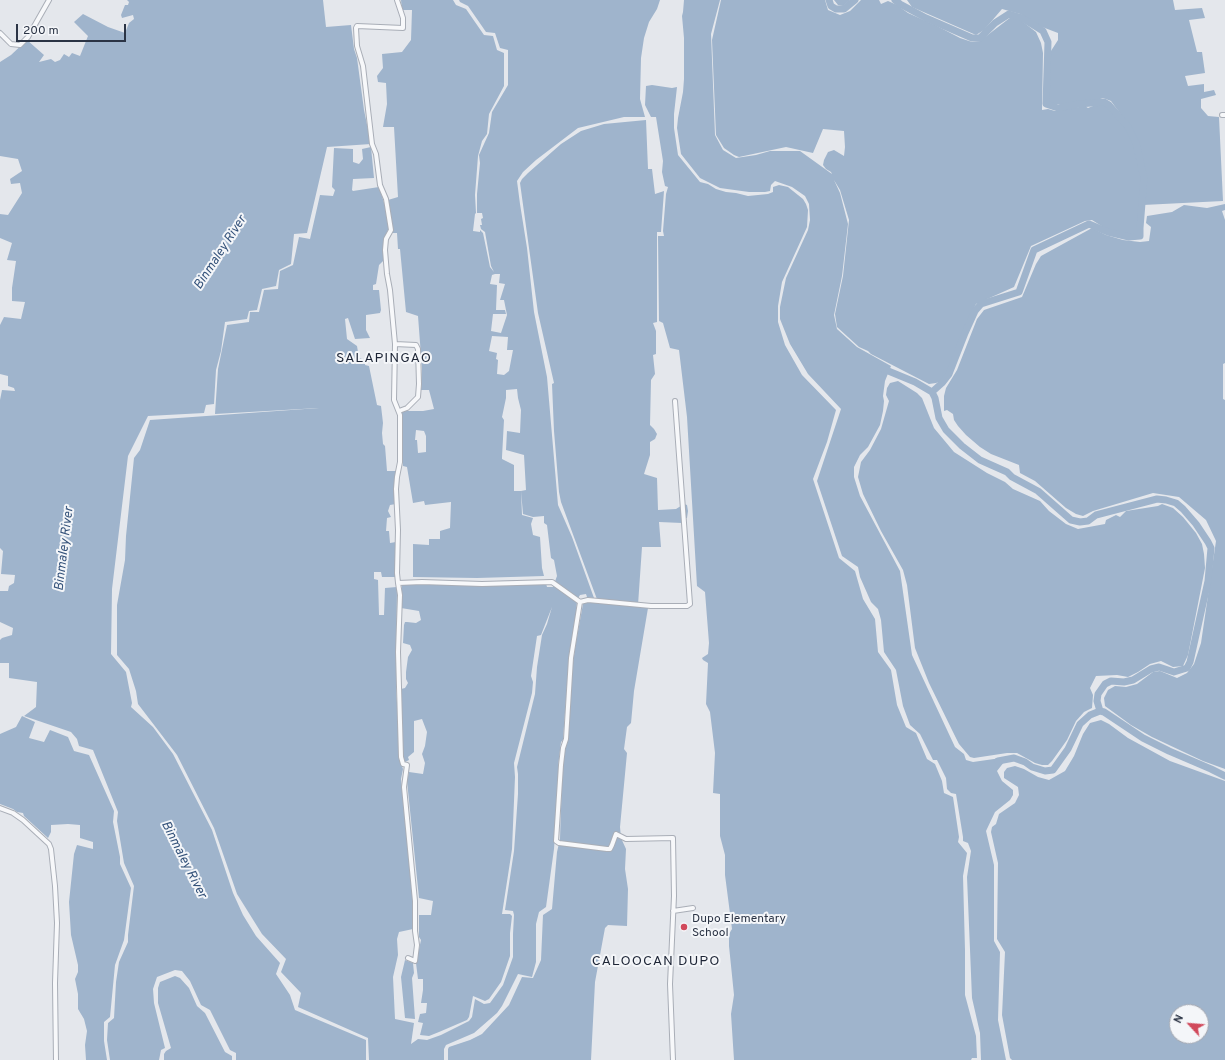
<!DOCTYPE html>
<html>
<head>
<meta charset="utf-8">
<style>
  body { margin:0 }
  #map { position:relative; width:1225px; height:1060px; overflow:hidden; background:#e4e7ec; font-family:Overpass,sans-serif }
  canvas { display:block }
  .north { position:absolute; left:1169px; top:1004px; width:40px; height:40px; box-sizing:border-box; background:#f4f6f9; border:1px solid #a4a8b1; border-radius:50%; rotate:296deg; font-size:11px; font-weight:700; line-height:16px; text-align:center; color:#2b3445 }
  .north::after { content:''; display:block; margin:auto; width:14px; height:18px; background:#d1495b; clip-path:polygon(50% 0,100% 100%,50% 72%,0 100%) }
  .scale { position:absolute; left:16px; top:24px; width:110px; height:18px; box-sizing:border-box; border:2px solid #2b3445; border-top:0; padding-left:5px; font-size:12px; line-height:14px; white-space:nowrap; color:#2b3445; -webkit-text-stroke:3px #f4f6f9; paint-order:stroke }
</style>
</head>
<body>
<div id="map">
<canvas width="1225" height="1060"></canvas>
<div class="north">N</div>
<div class="scale">200 m</div>
</div>
<script>
const ctx = document.querySelector('canvas').getContext('2d');
ctx.lineJoin = 'round';
function fill(path, color) {
  ctx.fillStyle = color;
  ctx.fill(path, 'evenodd');
}
function poly(rows) {
  const path = new Path2D();
  for (const r of rows) {
    path.moveTo(r[0], r[1]);
    for (let i = 2; i < r.length; i += 2) path.lineTo(r[i], r[i + 1]);
  }
  return path;
}
function stroke(path, color, width, dash) {
  ctx.strokeStyle = color;
  ctx.lineWidth = width;
  ctx.lineCap = dash ? 'butt' : 'round';
  ctx.setLineDash(dash || []);
  ctx.stroke(path);
}
function label(font, color, halo, rows, align = 'center') {
  ctx.font = font + ' Overpass,sans-serif';
  ctx.lineWidth = 4;
  ctx.setLineDash([]);
  ctx.textBaseline = 'middle';
  ctx.strokeStyle = halo;
  ctx.fillStyle = color;
  for (const [text, x, y, turn = 0] of rows) {
    ctx.save();
    ctx.translate(x, y);
    ctx.rotate((+turn || 0) * Math.PI / 180);
    ctx.textAlign = isNaN(turn) ? turn : align;
    if (halo) ctx.strokeText(text, 0, 0);
    ctx.fillText(text, 0, 0);
    ctx.restore();
  }
}
fill(poly([
  [127,0,323,0,326,27,351,25,354,49,357,58,364,110,371,144,327,147,307,233,294,234,291,264,279,270,276,286,262,289,257,310,249,311,247,319,225,322,221,351,216,370,214,404,206,405,204,413,148,416,128,456,112,589,111,654,126,672,132,703,131,707,153,727,173,754,212,830,233,893,243,915,256,936,280,963,276,974,290,995,295,1010,366,1040,366,1060,236,1060,236,1053,230,1050,210,1010,201,1005,190,981,182,971,175,970,157,977,153,989,154,1003,165,1048,161,1050,159,1060,110,1060,107,1040,108,1023,114,1018,116,982,119,962,128,942,128,935,134,886,124,863,117,821,118,812,93,750,79,746,77,739,71,732,24,716,36,707,37,682,9,678,9,663,0,663,0,640,2,638,12,635,13,628,0,622,0,591,8,591,9,586,14,583,15,575,1,574,3,551,0,548,0,400,2,390,15,391,14,388,8,386,8,376,0,374,0,325,4,317,21,319,25,302,12,301,12,288,16,261,7,260,12,243,0,238,0,214,8,215,22,193,20,183,11,184,10,179,22,171,18,159,0,156,0,62,11,55,27,40,44,55,39,62,51,59,55,62,60,60,64,54,69,57,72,53,80,56,88,36,74,22,83,14,108,27,125,33,129,23,134,19,133,15,122,18,121,15,125,5,128,5,129,2],
  [401,0,453,0,456,5,466,9,484,35,493,36,497,50,504,53,504,86,489,114,487,134,482,141,478,156,475,195,476,213,475,214,473,231,480,232,480,230,483,233,490,267,494,272,491,266,485,232,481,229,480,225,482,225,481,219,483,218,482,213,477,213,477,194,480,163,479,155,489,133,492,112,508,85,508,50,500,48,495,33,486,32,468,6,460,2,459,0,660,0,657,9,649,22,644,38,641,58,640,99,645,117,624,117,578,128,536,160,523,172,517,181,520,204,527,248,534,312,547,377,558,505,572,537,594,598,587,597,586,594,580,595,577,600,576,616,569,658,563,740,561,742,558,767,558,793,554,849,546,907,539,912,536,924,536,962,532,977,518,974,502,1006,497,1013,474,1033,446,1045,444,1049,444,1060,369,1060,368,1038,298,1007,301,993,281,972,286,959,262,934,237,894,214,828,177,755,138,704,136,691,129,669,117,655,117,605,125,560,126,536,134,458,140,450,150,420,319,408,215,414,218,369,227,325,249,322,250,312,259,312,264,290,278,289,280,271,293,265,299,237,310,239,320,195,333,196,335,190,332,187,334,148,353,149,353,162,359,164,363,159,362,149,371,147,374,178,353,179,352,190,353,191,379,187,386,209,389,228,385,236,384,260,379,265,376,284,373,285,373,290,379,290,381,310,380,313,366,315,366,330,370,338,355,339,348,318,345,319,347,339,357,346,359,358,365,360,365,365,369,366,377,405,381,406,383,423,382,433,383,444,385,446,387,471,396,471,396,504,390,505,388,511,391,517,387,518,386,531,389,531,390,543,396,542,396,577,382,577,381,572,374,572,374,579,378,580,379,615,384,615,385,588,397,587,396,691,399,727,399,758,403,769,401,779,413,902,413,929,399,932,397,939,398,955,393,977,395,1019,414,1023,411,1044,418,1039,427,1040,441,1035,469,1021,472,1017,475,999,484,1004,490,1003,503,985,513,957,513,934,514,915,513,911,505,910,514,851,518,794,518,774,517,767,535,694,537,667,542,635,547,624,552,607,541,635,537,636,531,676,533,682,532,693,514,763,515,777,512,849,502,914,510,914,512,916,510,933,510,956,501,982,489,999,485,1001,473,996,469,1017,467,1020,439,1032,429,1036,420,1035,423,1023,418,1022,420,1014,426,1013,427,1003,421,1003,423,990,423,979,418,979,416,963,421,940,419,937,419,915,431,915,433,901,419,898,407,781,409,772,423,774,425,763,422,754,425,746,427,732,422,719,414,721,414,752,408,757,409,760,405,762,402,756,401,689,405,688,408,683,406,679,406,672,408,657,412,650,410,645,403,643,404,625,405,622,407,622,416,623,421,620,419,611,401,608,402,583,545,580,547,587,553,587,557,576,554,560,551,558,547,525,544,523,544,516,533,517,523,514,521,491,526,490,524,455,506,450,507,431,520,433,521,410,518,398,517,389,506,390,506,398,502,417,504,420,502,457,502,459,514,465,514,491,521,491,522,515,533,518,531,524,533,535,540,537,542,568,544,576,477,578,413,577,413,544,429,545,429,539,440,539,440,531,450,528,451,502,425,505,424,501,413,503,407,467,403,466,401,411,423,411,434,409,429,390,421,390,422,369,418,316,406,312,400,249,398,249,397,233,393,233,392,230,388,200,398,197,394,127,383,127,387,104,386,83,378,82,377,76,383,68,382,54,402,52,411,40,412,10,402,10],
  [495,274,500,274,499,283,505,284,500,300,504,300,507,315,501,333,491,331,493,314,506,314,505,310,496,310,497,285,490,284,492,275],
  [492,336,508,337,507,350,513,350,509,371,504,375,497,374,498,360,496,359,497,353,489,351],
  [416,430,424,431,426,436,426,452,418,453,417,440,415,440],
  [684,0,720,0,711,34,715,135,723,150,736,158,756,155,770,151,800,151,832,174,831,172,826,169,823,165,824,160,828,152,834,150,844,156,845,147,844,131,823,129,813,153,786,147,739,157,734,155,724,148,716,135,712,40,721,0,825,0,828,10,840,15,850,11,861,0,879,0,881,4,888,1,897,5,908,13,937,26,960,38,972,42,980,41,1011,17,1018,18,1036,32,1041,43,1043,53,1042,110,1048,109,1055,111,1085,106,1088,108,1098,104,1105,105,1109,108,1128,131,1135,144,1142,174,1138,235,1131,236,1111,232,1092,220,1085,221,1031,246,1014,287,976,304,962,334,949,371,942,381,936,383,929,384,871,354,868,351,859,347,837,327,835,314,843,276,849,220,840,190,834,180,840,193,848,224,842,276,834,315,837,329,857,347,891,366,885,381,883,396,884,401,883,411,880,425,868,447,860,455,854,467,854,477,860,496,900,571,912,655,955,747,964,754,966,760,973,762,1008,757,997,771,1002,781,1013,790,1013,795,1010,800,995,812,986,831,994,865,994,941,1000,952,998,1020,1006,1060,981,1060,980,1033,972,998,967,877,971,851,968,843,963,841,963,837,956,794,951,793,947,789,946,778,937,760,933,760,920,734,910,725,903,706,896,670,884,652,881,620,878,609,871,602,860,577,858,567,842,556,817,481,841,409,808,374,790,344,780,319,780,307,786,278,808,230,810,220,809,204,805,196,792,187,775,181,771,185,770,191,765,192,749,192,720,188,700,178,681,154,677,128,678,118,683,92,684,79,684,38,682,16,683,12],
  [834,0,850,0,843,6,838,5],
  [907,0,1173,0,1175,10,1202,8,1205,18,1189,20,1197,52,1202,52,1205,73,1185,76,1188,86,1204,84,1204,92,1214,90,1216,95,1201,99,1201,108,1208,116,1219,117,1223,201,1143,205,1146,175,1135,138,1132,130,1111,101,1103,98,1095,101,1090,100,1067,104,1052,104,1049,102,1049,54,1058,40,1058,33,1037,25,1020,14,1002,9,984,30,976,35,912,7],
  [652,85,672,88,677,87,674,114,674,128,678,155,700,182,708,184,716,189,726,192,736,193,748,196,768,194,773,192,773,187,779,185,788,187,803,199,806,204,808,210,807,227,782,282,778,306,778,322,785,345,802,375,836,410,827,442,813,479,839,558,855,571,863,599,875,619,878,652,891,670,897,705,906,727,916,733,927,759,935,764,942,781,944,793,953,797,959,837,958,842,967,853,963,876,965,950,965,995,976,1036,977,1058,972,1058,971,1060,734,1060,731,1014,734,995,729,946,729,934,732,929,725,875,725,855,720,836,720,794,713,793,715,753,710,712,706,704,708,663,703,660,702,658,708,654,709,643,705,592,697,586,687,417,679,350,670,348,663,323,659,321,658,236,664,236,663,231,666,194,668,187,665,186,662,172,663,161,656,117,651,117,645,105,646,86],
  [646,120,648,169,652,169,655,194,664,191,661,232,657,232,657,322,653,323,656,331,656,354,653,355,655,374,651,380,650,425,654,429,657,434,655,439,650,442,650,455,644,474,657,478,658,510,676,509,684,504,687,505,688,511,687,518,682,518,682,523,659,522,661,547,642,547,638,605,648,608,634,691,631,723,627,727,624,749,627,753,620,827,621,838,626,849,625,869,628,889,627,926,608,925,605,928,595,982,591,1060,448,1060,448,1049,449,1047,470,1040,482,1034,509,1005,522,977,533,978,541,960,543,915,552,909,557,852,560,839,563,747,568,740,572,669,576,642,583,604,584,602,598,602,561,502,559,492,554,431,552,384,554,383,538,313,520,183,522,179,528,173,561,144,581,131,604,124],
  [1225,204,1225,210,1222,211,1225,220,1225,363,1223,364,1223,399,1225,400,1225,769,1203,761,1152,737,1131,725,1105,706,1104,698,1108,690,1115,686,1126,687,1137,684,1153,672,1160,671,1177,678,1187,673,1194,664,1201,643,1216,541,1206,520,1179,497,1153,493,1093,511,1083,516,1076,514,1066,508,1035,481,1020,473,1019,465,991,454,980,447,966,435,958,426,954,420,953,414,947,410,944,411,944,396,946,388,957,370,977,319,984,310,1022,297,1036,264,1041,256,1092,228,1106,235,1123,240,1140,242,1149,241,1151,227,1146,223,1147,216,1172,212,1184,205,1207,208],
  [898,381,917,393,922,398,934,428,954,452,987,473,1005,482,1013,489,1040,501,1049,511,1066,524,1078,529,1105,524,1106,520,1116,515,1120,517,1126,511,1158,506,1162,504,1173,508,1183,517,1196,533,1202,544,1204,554,1205,568,1188,655,1183,666,1173,667,1161,661,1150,664,1138,672,1128,677,1117,675,1096,676,1090,688,1093,695,1092,708,1084,712,1076,721,1067,740,1052,761,1048,765,1042,765,1035,763,1017,753,1007,753,974,758,970,757,959,744,953,732,929,683,915,648,907,585,903,570,881,531,863,494,858,477,861,462,870,450,881,429,889,401,886,395,887,388,890,383],
  [22,716,35,722,29,738,44,742,50,730,68,737,74,751,89,755,114,811,113,822,120,857,120,864,131,888,124,940,115,965,110,1017,104,1022,104,1041,107,1060,86,1060,85,1045,87,1031,84,1019,78,1009,78,994,75,979,78,972,78,965,71,935,69,902,74,854,77,845,93,849,93,842,80,838,80,825,68,824,51,825,51,832,48,838,24,816,23,813,17,812,13,809,0,804,0,734,16,727],
  [1101,720,1109,724,1128,738,1170,761,1225,781,1225,1060,1012,1060,1010,1058,1002,1015,1005,952,997,939,998,863,991,832,992,827,996,824,999,814,1015,803,1019,795,1018,787,1004,778,1004,772,1007,768,1015,766,1024,769,1038,777,1049,780,1065,771,1074,756,1083,734,1090,723],
  [1177,1012,1201,1012,1201,1036,1177,1036],
  [405,960,413,963,414,973,412,978,415,1019,405,1018,401,977],
  [175,976,180,978,189,988,197,1006,205,1013,225,1052,232,1056,232,1060,164,1060,164,1054,166,1051,171,1048,158,1003,158,988,160,982]
]), '#9fb4cc');
stroke(poly([
  [829,0,831,6,836,9,844,9,855,0],
  [895,0,900,4,926,18,972,38,980,38,995,23,1009,14,1022,18,1043,31,1048,42,1046,104,1058,108,1079,104,1104,102,1109,105,1128,127,1136,143,1144,178,1140,228,1140,236,1129,237,1108,232,1089,224,1034,250,1019,292,981,304,975,311,965,333,949,374,942,383,932,392],
  [881,368,915,382,932,392,935,398,939,418,946,430,962,446,980,460,1007,472,1012,477,1038,491,1071,520,1080,522,1088,521,1096,515,1157,499,1166,500,1176,503,1183,509,1196,524,1208,542,1211,548,1208,581,1190,662,1187,668,1174,672,1159,667,1151,669,1133,680,1124,682,1111,681,1105,684,1098,694,1097,701,1100,711],
  [998,761,1014,758,1025,762,1032,767,1045,771,1053,770,1068,749,1080,724,1090,715,1100,711,1104,712,1143,738,1169,751,1211,769,1225,776]
]), '#9fb4cc', 7);
const minor = poly([
  [397,0,403,18,403,28,357,26,356,28,357,46,363,66,372,144,376,154,380,185,386,199,391,230,386,239,385,250,387,274,390,290,395,344,394,400,400,415,400,462,397,477,396,489,398,530,397,573,398,583],
  [0,33,11,44,20,45,28,37,49,0],
  [1222,115,1225,115],
  [395,344,416,345,418,349,419,384,418,397,407,408,399,411],
  [580,602,571,658,566,739,563,748,561,765,556,841,559,843,607,849,610,849,612,845,616,834,626,839,673,838,674,896,670,984,673,1060],
  [580,602,588,600,651,606,687,606,690,604,675,401],
  [0,808,13,813,23,820,49,844,51,849,55,886,57,923,55,983,56,1060],
  [673,911,693,908],
  [408,958,415,961,417,945,415,931,415,901,404,787,407,765,403,764,401,757,398,652,400,595,398,583,422,582,482,584,552,582,580,602]
]);
stroke(minor, '#a9aeb7', 6);
stroke(minor, '#f7f8fa', 4);
for (const [x, y, r, color] of [
  [684,927,4,"#d1495b"]
]) {
  const dot = new Path2D();
  dot.arc(x, y, r, 0, 2 * Math.PI);
  ctx.fillStyle = color;
  ctx.fill(dot);
  stroke(dot, '#f4f6f9', 1.5);
}
label('12px', '#2b3445', '#f4f6f9', [
  ["Dupo Elementary",692,920],
  ["School",692,934]
], 'left');
label('italic 13px', '#34527a', '#f4f6f9', [
  ["Binmaley River",221,253,-57],
  ["Binmaley River",65,549,-83],
  ["Binmaley River",183,860,63]
]);
ctx.letterSpacing = '1px';
label('14px', '#1d2536', '#f4f6f9', [
  ["SALAPINGAO",384,359],
  ["CALOOCAN DUPO",656,962]
]);
ctx.letterSpacing = '0px';
</script>
</body>
</html>
